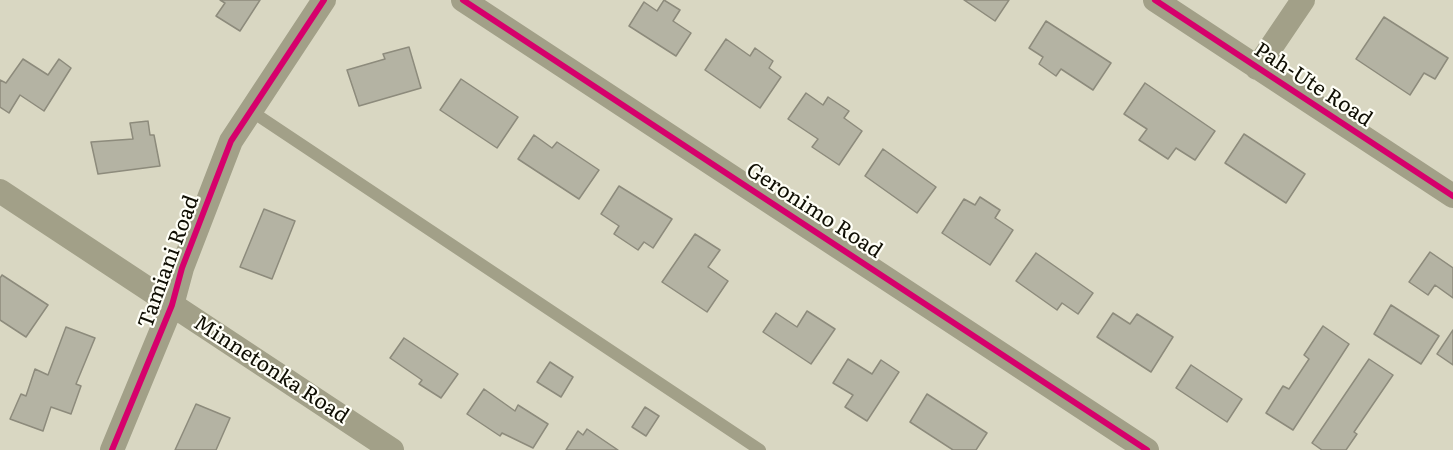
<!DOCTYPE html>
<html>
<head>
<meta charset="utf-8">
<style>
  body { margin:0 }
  canvas { display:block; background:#d9d7c2 }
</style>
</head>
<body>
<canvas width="1453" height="450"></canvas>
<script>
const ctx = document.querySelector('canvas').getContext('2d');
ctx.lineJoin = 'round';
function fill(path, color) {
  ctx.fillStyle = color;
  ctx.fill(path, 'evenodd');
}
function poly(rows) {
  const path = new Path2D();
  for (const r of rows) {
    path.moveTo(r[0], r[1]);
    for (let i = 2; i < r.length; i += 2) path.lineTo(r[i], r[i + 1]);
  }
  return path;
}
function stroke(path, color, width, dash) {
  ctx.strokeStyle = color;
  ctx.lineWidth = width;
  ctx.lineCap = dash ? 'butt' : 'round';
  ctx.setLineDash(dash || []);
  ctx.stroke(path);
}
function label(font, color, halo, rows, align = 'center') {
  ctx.font = font + ' Literata,serif';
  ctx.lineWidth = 4.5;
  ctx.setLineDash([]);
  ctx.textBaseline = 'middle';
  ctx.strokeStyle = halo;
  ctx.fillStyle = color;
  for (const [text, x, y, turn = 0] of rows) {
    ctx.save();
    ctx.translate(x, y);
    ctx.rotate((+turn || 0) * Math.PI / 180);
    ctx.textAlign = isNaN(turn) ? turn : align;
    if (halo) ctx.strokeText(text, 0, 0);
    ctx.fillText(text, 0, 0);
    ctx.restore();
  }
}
const building = poly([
  [220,0,260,0,240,31,216,16,225,3,220,0],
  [664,0,680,10,673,21,691,33,676,56,629,26,644,2,657,11,664,0],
  [964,0,1009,0,995,21,964,0],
  [1384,17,1448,58,1435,79,1424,73,1410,95,1356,59,1384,17],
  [1046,21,1111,63,1093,90,1061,69,1056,76,1039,64,1043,57,1029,48,1046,21],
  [726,39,750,56,755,48,773,61,769,68,781,77,760,108,705,70,726,39],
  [409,47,421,88,359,106,347,70,385,59,383,54,409,47],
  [23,59,48,75,59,59,71,68,44,111,20,95,9,113,0,107,0,80,6,83,23,59],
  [461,79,518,117,497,148,440,110,461,79],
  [1145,83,1215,131,1195,160,1176,148,1168,159,1139,140,1147,129,1124,114,1145,83],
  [806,93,823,105,828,97,849,111,844,118,862,131,839,165,812,147,818,139,788,119,806,93],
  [148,121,150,135,154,135,160,166,98,174,91,142,133,139,130,123,148,121],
  [1244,134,1305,174,1286,203,1225,163,1244,134],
  [534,135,552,148,557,142,599,170,579,199,518,159,534,135],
  [883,149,936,187,917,213,865,176,883,149],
  [619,186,672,219,653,248,644,242,638,250,614,234,619,226,601,214,619,186],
  [980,197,1000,210,995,218,1013,230,990,265,942,233,964,199,975,205,980,197],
  [264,209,295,221,272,279,240,267,264,209],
  [695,234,720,250,708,267,728,281,707,312,662,282,695,234],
  [1430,252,1453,268,1453,298,1435,285,1428,295,1409,282,1430,252],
  [1036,253,1093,293,1078,314,1062,303,1057,310,1016,281,1036,253],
  [2,275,48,305,26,337,0,320,0,278,2,275],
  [1391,305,1439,336,1421,364,1374,334,1391,305],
  [807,311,835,329,811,364,763,332,776,313,797,327,807,311],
  [1113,313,1130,324,1137,314,1173,337,1151,372,1097,337,1113,313],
  [1323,326,1349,344,1293,430,1266,413,1283,386,1289,389,1309,359,1304,355,1323,326],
  [66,327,95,338,76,384,81,386,71,414,51,407,43,431,10,419,21,394,26,396,35,369,48,375,66,327],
  [1453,330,1453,365,1437,354,1453,330],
  [404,338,458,374,441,398,419,384,422,380,390,358,404,338],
  [848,359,872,374,881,360,899,372,867,421,845,407,853,395,833,383,848,359],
  [1369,359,1393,375,1354,432,1357,434,1346,450,1322,450,1312,443,1369,359],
  [550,362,573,377,561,397,537,382,550,362],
  [1191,365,1242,399,1227,422,1176,388,1191,365],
  [484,389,515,411,518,405,548,424,533,448,502,433,500,436,467,414,484,389],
  [927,394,987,433,976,450,953,450,910,422,927,394],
  [196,404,230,418,216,450,175,450,196,404],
  [645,407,659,416,646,436,632,427,645,407],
  [587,429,618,450,566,450,578,431,583,435,587,429]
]);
fill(building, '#b4b3a3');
stroke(building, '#8d8b7c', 1.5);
stroke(poly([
  [251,111,760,450]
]), '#a2a088', 12);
stroke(poly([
  [463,0,1147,450],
  [1155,0,1453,196],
  [1257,68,1303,0],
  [0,191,392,450],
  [112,450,172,305,182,268,231,141,324,0]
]), '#a2a088', 24);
stroke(poly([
  [463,0,1147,450],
  [1155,0,1453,196],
  [112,450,172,305,182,268,231,141,324,0]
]), '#d6006c', 6);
label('21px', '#0f0e03', '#fffff7', [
  ["Pah-Ute Road",1313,85,33],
  ["Geronimo Road",814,211,33],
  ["Tamiani Road",169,262,-70],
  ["Minnetonka Road",271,370,33]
]);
</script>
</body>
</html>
